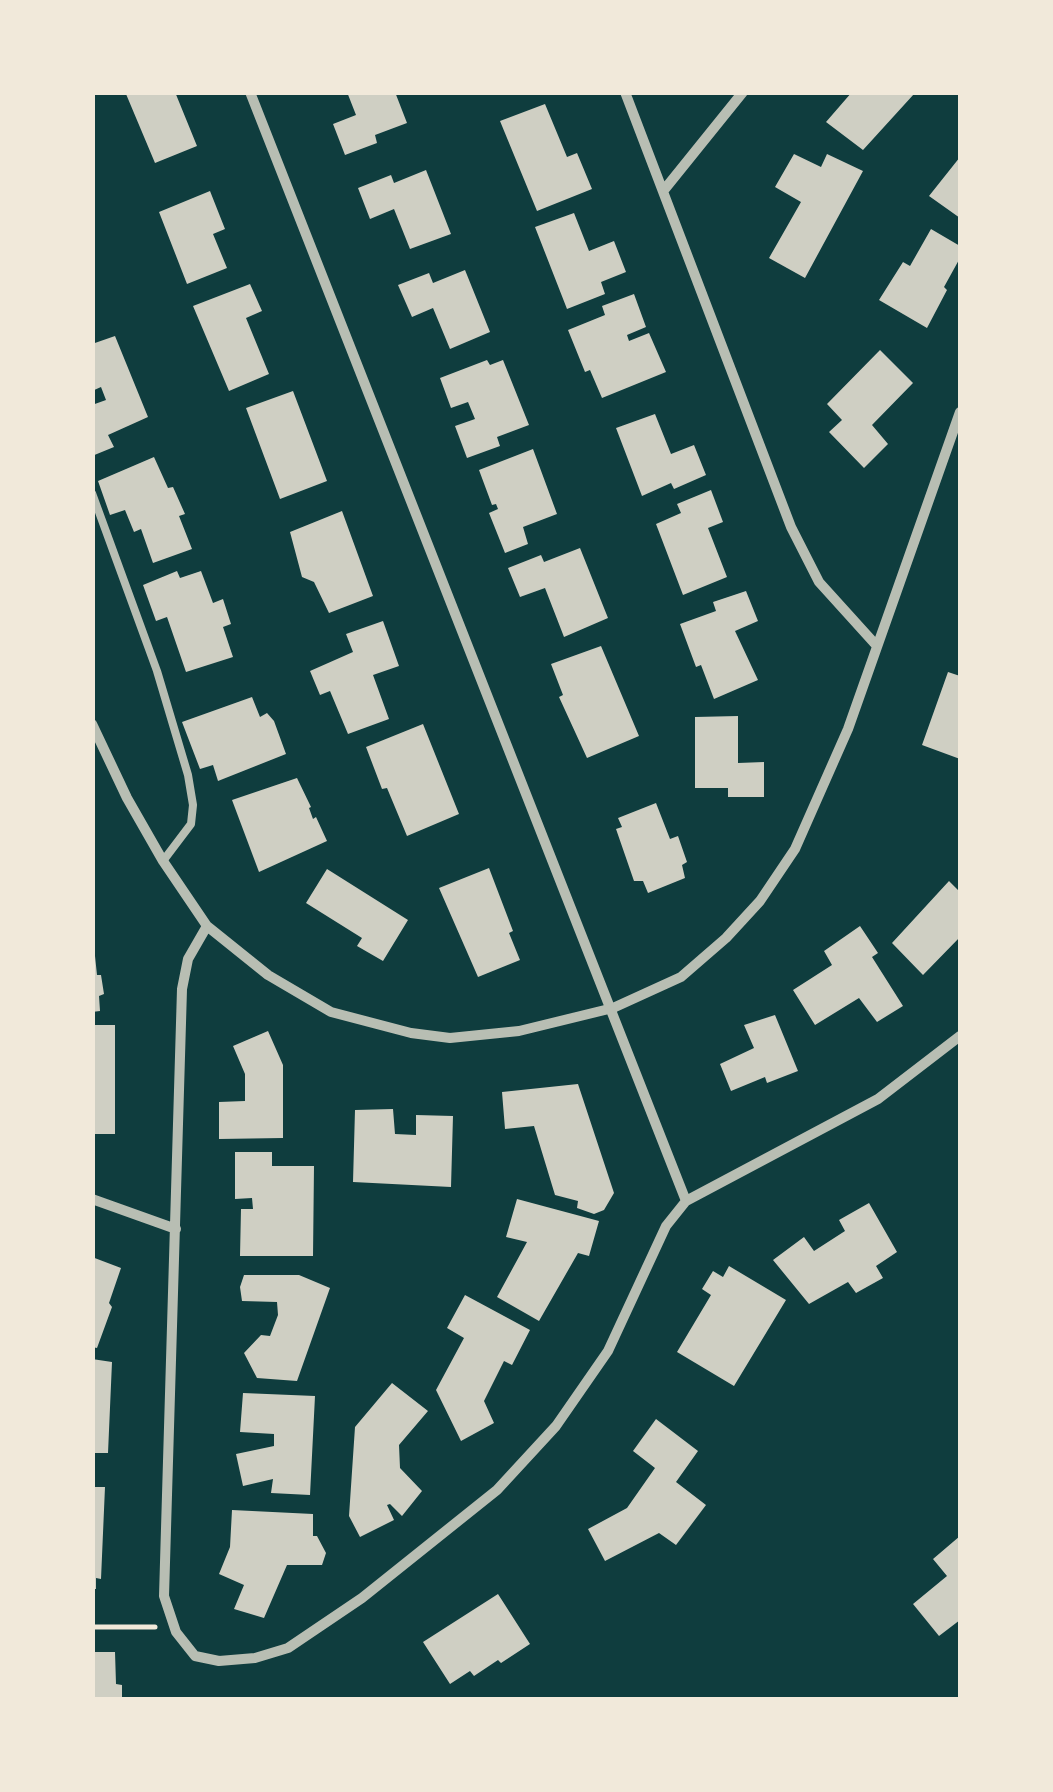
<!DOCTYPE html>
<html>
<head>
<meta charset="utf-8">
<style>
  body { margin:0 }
  #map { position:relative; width:1053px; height:1792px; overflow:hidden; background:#0f3d3e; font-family:"Varela Round",sans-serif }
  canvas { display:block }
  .frame { position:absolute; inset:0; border:95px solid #f1e9da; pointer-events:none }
</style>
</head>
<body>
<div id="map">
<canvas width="1053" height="1792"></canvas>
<div class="frame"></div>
</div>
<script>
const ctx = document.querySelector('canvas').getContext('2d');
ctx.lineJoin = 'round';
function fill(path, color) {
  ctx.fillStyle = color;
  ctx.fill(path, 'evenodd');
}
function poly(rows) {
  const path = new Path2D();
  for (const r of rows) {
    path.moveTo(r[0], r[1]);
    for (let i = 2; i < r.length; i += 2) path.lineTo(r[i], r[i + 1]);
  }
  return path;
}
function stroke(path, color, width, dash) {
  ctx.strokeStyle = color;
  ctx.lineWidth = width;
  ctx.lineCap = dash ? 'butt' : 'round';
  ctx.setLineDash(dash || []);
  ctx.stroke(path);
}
fill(poly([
  [130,92,175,92,197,146,155,163,126,94],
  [347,92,395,92,407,123,375,135,377,143,345,155,333,124,356,115],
  [852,92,911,92,914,94,863,150,826,122],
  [545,104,567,157,577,153,592,189,537,211,500,121],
  [794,154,821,167,827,154,863,171,805,278,769,258,801,202,775,187],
  [960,157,960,218,929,196],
  [426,170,451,234,410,249,394,209,370,219,358,188,391,175,394,183],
  [210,191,225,229,213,234,227,268,187,284,159,212],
  [574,213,589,251,614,241,626,272,601,282,605,294,567,309,535,227],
  [931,229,960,246,960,258,944,287,947,290,927,328,879,300,903,262,910,266],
  [465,270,490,332,450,349,433,308,412,317,398,285,429,273,433,283],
  [250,284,262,311,246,318,269,374,229,391,193,306],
  [634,294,646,327,627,335,629,341,649,333,666,372,602,398,590,370,585,372,568,330,605,315,602,306],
  [115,336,148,417,108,435,114,447,92,456,92,405,106,400,101,387,92,391,92,344],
  [880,350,913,383,872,425,888,444,864,468,829,432,842,420,827,404],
  [487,360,490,365,503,360,529,425,497,437,500,446,467,458,455,426,475,419,468,402,451,408,440,378],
  [293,391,327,481,280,499,246,408],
  [655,414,671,454,694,445,706,475,674,489,671,483,642,496,616,428],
  [533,449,557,514,523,527,528,544,505,553,489,513,498,509,496,504,492,505,479,470],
  [154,457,168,488,173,487,185,514,179,516,192,549,153,563,141,529,134,532,125,510,110,515,98,481],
  [711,490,723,522,708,528,727,577,683,595,656,524,681,513,677,504],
  [342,511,373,596,329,613,314,582,302,577,290,532],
  [580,548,608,618,564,637,545,588,520,597,508,568,541,555,544,562],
  [177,571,180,578,201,571,213,603,223,599,231,624,223,627,233,657,186,672,167,617,156,621,143,585],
  [746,591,758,621,735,631,758,680,714,699,701,665,696,667,680,624,716,611,713,602],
  [383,621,399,666,373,675,389,719,348,734,330,691,320,695,310,671,353,652,346,634],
  [601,646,639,736,587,758,559,697,563,695,551,664],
  [948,672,960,676,960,759,922,745],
  [252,697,260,717,267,713,274,721,286,754,218,781,213,765,200,769,182,722],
  [738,716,738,763,764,762,764,797,728,797,728,788,695,788,695,717],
  [423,724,459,814,407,836,387,788,382,789,366,747],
  [297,778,311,807,309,808,313,819,316,817,327,841,259,872,232,800],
  [656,803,670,839,678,836,687,862,682,865,685,878,648,893,643,881,634,881,616,829,622,827,618,818],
  [489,868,513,931,509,933,520,960,478,977,439,888],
  [327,869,408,920,383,961,357,946,362,938,306,903],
  [949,881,960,892,960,937,923,975,892,943],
  [860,926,878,953,872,957,903,1006,877,1022,859,998,815,1025,793,990,832,965,824,951],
  [92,956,95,956,97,975,101,975,104,994,99,996,100,1011,92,1012],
  [775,1015,798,1071,767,1083,765,1077,731,1091,720,1064,754,1048,744,1025],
  [92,1025,115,1025,115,1134,92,1134],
  [268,1031,283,1065,283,1138,219,1139,219,1102,245,1101,245,1074,233,1046],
  [578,1084,614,1193,604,1210,594,1214,577,1208,578,1201,555,1195,534,1126,505,1129,502,1092],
  [393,1109,395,1134,416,1135,416,1115,453,1116,451,1187,353,1182,355,1110],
  [235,1152,272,1152,272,1166,314,1166,313,1256,240,1256,241,1209,253,1209,252,1198,235,1199],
  [517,1199,599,1221,589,1256,578,1253,539,1321,497,1297,527,1242,506,1237],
  [869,1203,897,1252,876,1266,883,1278,856,1293,848,1282,809,1304,773,1260,804,1237,814,1251,845,1231,839,1220],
  [92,1257,121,1268,109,1303,112,1307,97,1348,92,1347],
  [729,1266,786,1300,734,1386,677,1352,711,1295,702,1289,713,1271,723,1277],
  [244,1275,299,1275,330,1288,297,1381,257,1378,244,1353,261,1335,270,1336,278,1315,277,1302,242,1301,240,1287],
  [465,1295,530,1330,512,1365,504,1361,484,1401,494,1423,461,1441,436,1390,464,1338,447,1328],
  [92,1359,112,1362,108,1453,92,1453],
  [392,1383,428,1411,399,1445,400,1468,422,1491,402,1516,390,1504,387,1505,394,1520,360,1537,349,1516,355,1427],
  [243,1393,315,1396,310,1495,271,1493,273,1479,243,1486,236,1454,274,1446,274,1434,240,1432],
  [656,1419,698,1451,676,1482,706,1505,676,1545,659,1533,605,1561,588,1529,627,1508,655,1468,633,1451],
  [92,1487,105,1487,101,1579,96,1578,96,1589,92,1589],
  [232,1510,313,1514,313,1536,317,1536,326,1553,322,1565,287,1565,264,1618,234,1609,244,1585,219,1574,230,1547],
  [960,1536,960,1620,939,1636,913,1604,947,1576,933,1559],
  [498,1594,530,1644,501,1663,498,1660,474,1676,470,1671,450,1684,423,1642],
  [92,1652,115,1652,116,1684,122,1685,122,1700,92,1700]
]), '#cfcfc3');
stroke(poly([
  [92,1627,155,1627]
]), '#f1e9da', 5);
stroke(poly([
  [92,493,157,671,188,775,193,805,191,824,163,861]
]), '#b8beb3', 8);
stroke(poly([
  [250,92,686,1201],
  [625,92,791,527,819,582,876,645],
  [664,190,743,92],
  [92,724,127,798,163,861,207,926,268,975,331,1012,411,1033,450,1038,519,1031,613,1008,681,977,726,938,760,901,795,849,848,729,960,412],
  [207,926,188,959,182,989,164,1596,176,1632,195,1656,219,1661,255,1658,288,1648,362,1598,497,1490,556,1426,608,1351,666,1226,686,1201,878,1099,960,1036],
  [92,1199,176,1229]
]), '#b8beb3', 10);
</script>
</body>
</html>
